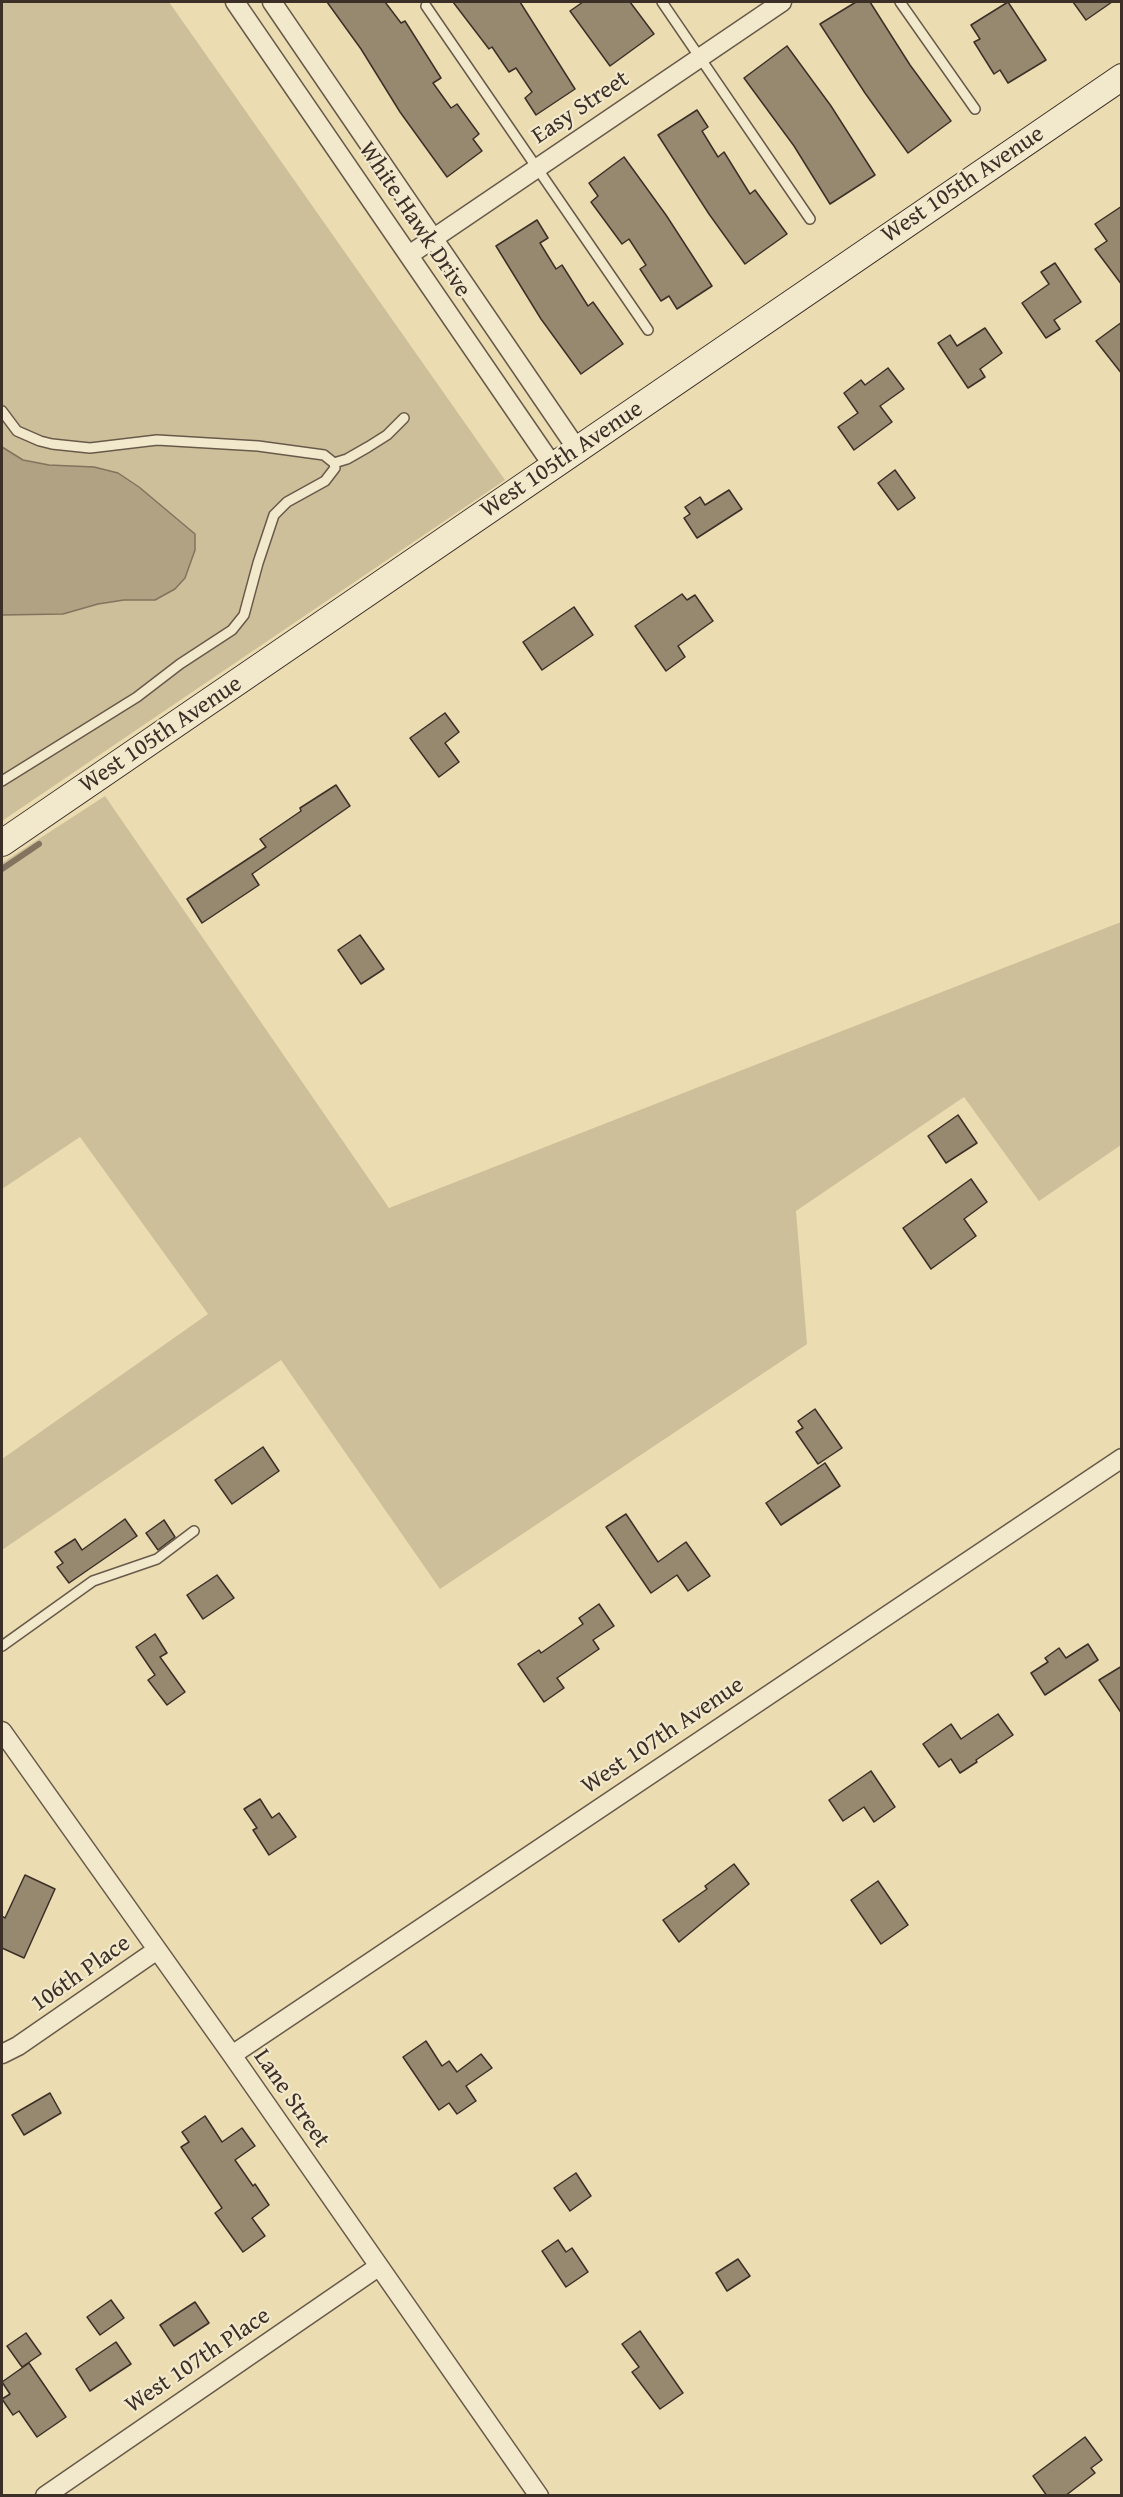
<!DOCTYPE html>
<html>
<head>
<meta charset="utf-8">
<style>
  body { margin:0 }
  #map { position:relative; width:1123px; height:2497px; overflow:hidden; background:#ebddb1; font-family:"Gentium Book Plus",serif }
  canvas { display:block }
  .frame { position:absolute; inset:0; border:3px solid #3c2f28; pointer-events:none }
</style>
</head>
<body>
<div id="map">
<canvas width="1123" height="2497"></canvas>
<div class="frame"></div>
</div>
<script>
const ctx = document.querySelector('canvas').getContext('2d');
ctx.lineJoin = 'round';
function fill(path, color) {
  ctx.fillStyle = color;
  ctx.fill(path, 'evenodd');
}
function poly(rows) {
  const path = new Path2D();
  for (const r of rows) {
    path.moveTo(r[0], r[1]);
    for (let i = 2; i < r.length; i += 2) path.lineTo(r[i], r[i + 1]);
  }
  return path;
}
function stroke(path, color, width, dash) {
  ctx.strokeStyle = color;
  ctx.lineWidth = width;
  ctx.lineCap = dash ? 'butt' : 'round';
  ctx.setLineDash(dash || []);
  ctx.stroke(path);
}
function label(font, color, halo, rows, align = 'center') {
  ctx.font = font + ' "Gentium Book Plus",serif';
  ctx.lineWidth = 4.5;
  ctx.setLineDash([]);
  ctx.textBaseline = 'middle';
  ctx.strokeStyle = halo;
  ctx.fillStyle = color;
  for (const [text, x, y, turn = 0] of rows) {
    ctx.save();
    ctx.translate(x, y);
    ctx.rotate((+turn || 0) * Math.PI / 180);
    ctx.textAlign = isNaN(turn) ? turn : align;
    if (halo) ctx.strokeText(text, 0, 0);
    ctx.fillText(text, 0, 0);
    ctx.restore();
  }
}
fill(poly([
  [2,2,169,2,505,480,2,821],
  [105,796,389,1208,1121,922,1121,1145,1039,1201,964,1097,796,1211,807,1344,440,1589,281,1360,2,1550,2,1459,208,1314,80,1137,2,1189,2,863]
]), '#cdbf9a');
const water = poly([
  [2,447,23,460,49,465,94,467,118,473,139,487,195,534,195,550,185,578,175,589,155,600,124,600,98,604,63,614,2,615,2,447]
]);
fill(water, '#b0a282');
stroke(water, '#82745e', 1.5);
stroke(poly([
  [2,869,39,844]
]), '#82745e', 6);
const building = poly([
  [327,2,385,2,401,23,405,21,441,78,433,83,451,108,457,104,479,134,473,139,482,151,447,177,400,112,361,49,327,2],
  [453,2,520,2,575,89,536,115,525,98,532,92,516,68,509,72,492,47,489,49,453,2],
  [583,2,630,2,654,34,610,66,570,11,583,2],
  [856,2,870,2,910,65,951,121,908,153,865,93,820,24,856,2],
  [1008,2,1046,60,1008,83,1000,70,994,74,974,42,980,39,971,25,1008,2],
  [1073,2,1112,2,1086,20,1073,2],
  [787,46,831,106,875,175,830,204,794,146,744,78,787,46],
  [697,110,708,127,702,131,718,157,724,152,750,194,755,190,787,234,745,264,709,214,658,135,697,110],
  [624,157,666,215,712,286,677,309,669,296,661,301,640,269,646,265,629,239,622,244,591,202,598,196,589,183,624,157],
  [1122,206,1122,285,1095,249,1107,241,1095,224,1122,206],
  [537,220,548,238,540,243,556,269,562,265,588,306,593,302,623,344,581,374,541,319,496,246,537,220],
  [1055,263,1081,302,1054,320,1060,329,1046,338,1022,303,1049,284,1041,272,1055,263],
  [1122,322,1122,374,1096,341,1122,322],
  [985,328,1002,353,980,369,985,377,968,388,938,343,950,335,957,346,985,328],
  [888,368,904,389,880,406,892,422,854,450,838,427,858,413,844,393,861,380,865,385,888,368],
  [895,470,915,498,898,510,878,483,895,470],
  [729,490,742,509,697,538,684,518,690,514,685,507,700,497,705,505,729,490],
  [682,594,687,600,695,595,713,621,678,646,685,657,666,671,635,626,682,594],
  [574,607,593,635,542,670,523,642,574,607],
  [445,713,459,732,445,743,459,762,439,777,410,738,445,713],
  [336,785,350,806,252,874,259,885,202,923,187,899,266,847,260,839,301,811,300,808,336,785],
  [360,935,384,969,361,984,338,950,360,935],
  [958,1115,977,1143,946,1163,928,1136,958,1115],
  [971,1179,987,1202,964,1219,976,1236,931,1269,903,1228,971,1179],
  [815,1409,842,1448,818,1464,796,1432,803,1428,798,1421,815,1409],
  [263,1447,279,1471,232,1504,215,1480,263,1447],
  [825,1463,840,1486,781,1525,766,1503,825,1463],
  [626,1514,658,1562,686,1542,710,1576,688,1591,677,1575,651,1593,606,1527,626,1514],
  [125,1519,137,1536,69,1583,57,1567,63,1563,55,1552,75,1539,82,1550,125,1519],
  [164,1520,175,1537,158,1550,146,1533,164,1520],
  [217,1575,234,1598,203,1619,187,1595,217,1575],
  [599,1604,614,1626,593,1640,599,1649,557,1678,564,1688,544,1702,518,1664,539,1650,541,1653,583,1624,579,1618,599,1604],
  [155,1634,167,1653,160,1657,185,1692,167,1705,148,1680,155,1675,136,1647,155,1634],
  [1088,1644,1098,1660,1045,1695,1031,1673,1048,1662,1045,1658,1059,1648,1066,1658,1088,1644],
  [1122,1666,1122,1714,1099,1680,1122,1666],
  [998,1714,1013,1735,976,1760,977,1762,960,1773,951,1759,939,1767,923,1744,951,1724,961,1739,998,1714],
  [871,1771,895,1807,874,1822,864,1807,843,1821,829,1800,871,1771],
  [260,1799,272,1818,279,1813,296,1837,269,1855,253,1830,257,1828,244,1809,260,1799],
  [734,1864,749,1884,679,1942,663,1920,707,1889,705,1886,734,1864],
  [25,1875,55,1889,24,1958,2,1948,2,1916,5,1918,25,1875],
  [878,1881,908,1925,881,1944,851,1900,878,1881],
  [426,2041,442,2066,449,2061,457,2072,481,2054,492,2068,466,2086,476,2101,457,2114,449,2103,439,2110,403,2057,426,2041],
  [50,2093,61,2113,24,2135,12,2115,50,2093],
  [205,2116,222,2142,242,2128,255,2146,235,2160,253,2186,255,2184,269,2205,252,2218,265,2236,243,2252,215,2213,222,2208,181,2147,189,2142,182,2132,205,2116],
  [576,2173,591,2196,570,2211,554,2188,576,2173],
  [558,2240,566,2252,572,2248,588,2272,566,2287,542,2251,558,2240],
  [738,2259,750,2276,727,2291,716,2273,738,2259],
  [111,2300,124,2318,100,2335,87,2317,111,2300],
  [195,2302,209,2323,174,2346,160,2325,195,2302],
  [640,2331,683,2393,660,2409,632,2372,639,2367,622,2344,640,2331],
  [26,2333,41,2354,22,2367,7,2346,26,2333],
  [116,2342,131,2364,90,2391,76,2369,116,2342],
  [29,2363,66,2417,37,2437,19,2411,13,2415,2,2399,10,2394,2,2382,29,2363],
  [1085,2437,1102,2460,1091,2468,1095,2473,1065,2496,1047,2496,1033,2476,1085,2437]
]);
fill(building, '#97896f');
stroke(building, '#3c2f28', 1.5);
const lane = poly([
  [662,2,810,219],
  [900,2,975,109],
  [426,6,648,330],
  [2,411,17,431,40,441,52,444,90,448,157,440,258,446,324,455,334,463],
  [334,463,347,459,368,447,387,435,404,418],
  [2,781,137,697,180,664,232,630,244,615,258,563,274,515,287,502,325,481,335,468,334,463],
  [2,1646,93,1581,157,1559,194,1531]
]);
const street = poly([
  [235,2,553,466],
  [272,2,577,449],
  [409,255,782,2],
  [2,1731,232,2055,539,2496],
  [2,2054,18,2046,157,1950],
  [232,2055,1122,1458],
  [45,2496,378,2267]
]);
const secondary = poly([
  [2,843,1122,77]
]);
stroke(lane, '#685a4a', 12);
stroke(street, '#685a4a', 21);
stroke(secondary, '#3c2f28', 28);
stroke(lane, '#f2e9cc', 9);
stroke(street, '#f2e9cc', 18);
stroke(secondary, '#f2e9cc', 26);
label('24px', '#3c2f28', '#f2e9cc', [
  ["Easy Street",581,108,-34],
  ["West 105th Avenue",963,185,-34],
  ["White Hawk Drive",414,220,56],
  ["West 105th Avenue",562,460,-34],
  ["West 105th Avenue",161,735,-34],
  ["West 107th Avenue",663,1736,-34],
  ["106th Place",81,1974,-35],
  ["Lane Street",291,2099,55],
  ["West 107th Place",198,2361,-34]
]);
</script>
</body>
</html>
